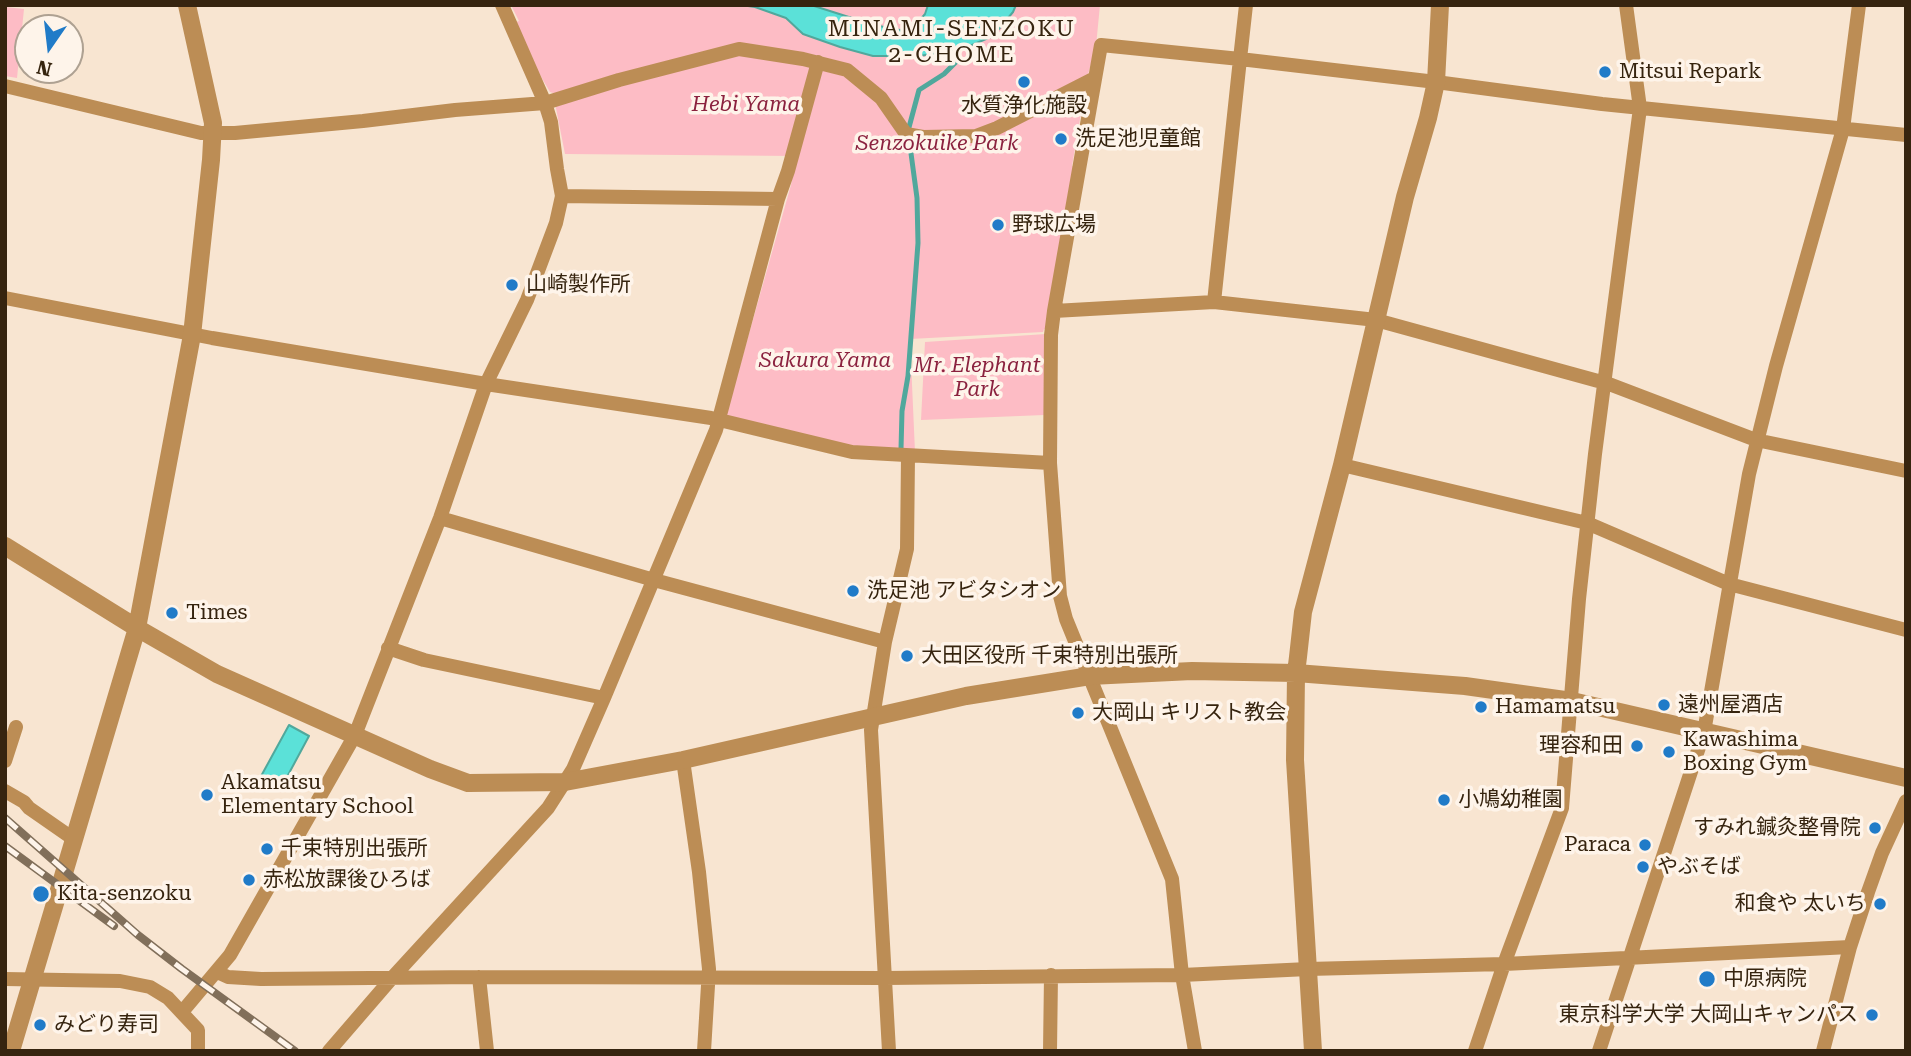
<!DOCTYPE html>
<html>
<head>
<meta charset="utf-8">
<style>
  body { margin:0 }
  #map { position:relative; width:1911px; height:1056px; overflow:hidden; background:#f8e5d1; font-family:"Roboto Serif",serif }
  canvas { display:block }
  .frame { position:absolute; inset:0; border:7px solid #36240f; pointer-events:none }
  .north { position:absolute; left:14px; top:14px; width:70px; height:70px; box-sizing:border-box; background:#fef4ea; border:2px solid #aea192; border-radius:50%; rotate:194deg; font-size:19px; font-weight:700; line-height:28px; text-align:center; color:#36240f }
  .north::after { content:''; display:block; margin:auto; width:24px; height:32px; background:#207bc8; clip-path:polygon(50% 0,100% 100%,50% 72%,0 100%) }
</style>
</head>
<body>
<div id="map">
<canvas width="1911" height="1056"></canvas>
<div class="frame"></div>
<div class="north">N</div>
</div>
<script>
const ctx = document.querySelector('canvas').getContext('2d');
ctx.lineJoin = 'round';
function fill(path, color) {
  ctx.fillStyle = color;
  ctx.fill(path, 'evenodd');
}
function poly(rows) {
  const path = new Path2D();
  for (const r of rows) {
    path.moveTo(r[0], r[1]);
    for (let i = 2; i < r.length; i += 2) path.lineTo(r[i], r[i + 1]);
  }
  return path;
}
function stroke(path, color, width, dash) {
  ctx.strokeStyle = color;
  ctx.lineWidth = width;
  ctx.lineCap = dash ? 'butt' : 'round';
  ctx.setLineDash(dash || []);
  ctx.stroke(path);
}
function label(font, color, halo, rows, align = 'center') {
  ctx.font = font + ' "Roboto Serif","Noto Sans JP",serif';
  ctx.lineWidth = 7;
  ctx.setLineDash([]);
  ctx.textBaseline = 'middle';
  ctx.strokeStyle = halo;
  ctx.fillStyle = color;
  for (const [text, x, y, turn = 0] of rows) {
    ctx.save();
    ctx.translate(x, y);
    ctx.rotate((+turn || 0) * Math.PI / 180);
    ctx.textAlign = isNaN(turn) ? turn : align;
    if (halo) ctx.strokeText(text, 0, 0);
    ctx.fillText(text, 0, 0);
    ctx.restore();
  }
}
fill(poly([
  [511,5,1100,5,1096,46,1087,78,1072,166,1075,167,1048,329,1044,329,1043,332,910,339,915,452,852,449,726,415,791,185,796,156,565,154,553,93,550,92,510,24,519,21],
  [5,7,24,9,17,78,5,76],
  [1046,334,1044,415,921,420,925,342]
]), '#fdbcc5');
const water = poly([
  [741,5,811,5,874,25,900,30,915,26,925,14,928,5,1016,5,1013,12,993,36,958,51,918,56,873,56,840,47,803,34,786,18,755,7,741,5],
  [289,725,309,736,280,790,260,778,289,725]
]);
fill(water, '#5be1d8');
stroke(water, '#50a89c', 2);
stroke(poly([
  [901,449,902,411,908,376,918,243,917,198,908,131,919,90,944,74,957,61,958,51]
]), '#50a89c', 5);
stroke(poly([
  [5,86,201,133,235,133,363,121,455,110,545,103,619,80,739,49,803,59,847,70,881,98,906,134,923,137,976,136,997,128,1093,79],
  [562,196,778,199],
  [5,298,212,338,486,384,711,418,852,452,1050,463],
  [1214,302,1240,59,1436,82,1602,104,1906,135],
  [1054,311,1214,302,1376,320,1609,384,1756,440,1906,471],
  [1342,465,1587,523,1729,584,1906,630],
  [440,518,654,580,885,642],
  [388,648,424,660,604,698],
  [683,760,699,872,709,969,704,1051],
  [5,761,16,727],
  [5,791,24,802,29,808,75,840],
  [217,972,228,977,261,979,479,977,885,978,1182,975,1308,969,1504,964,1850,947],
  [479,977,487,1051],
  [5,979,120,981,150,987,168,998,198,1030,198,1051],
  [182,1012,230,955,355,735,440,518,486,384,527,300,556,223,562,196,557,169,551,122,545,103,502,5],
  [329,1051,392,978,548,808,573,769,604,698,716,430,778,199,788,171,818,62],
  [889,1051,871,730,885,642,907,549,908,456],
  [1050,1051,1051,975],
  [1195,1051,1182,975,1172,879,1066,619,1060,596,1050,463,1051,335,1054,311,1101,45,1240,59,1246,5],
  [1475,1051,1504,964,1562,808,1579,599,1595,454,1640,108,1626,5],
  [1599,1051,1704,732,1749,474,1776,366,1843,129,1859,5],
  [1823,1051,1850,947,1868,892,1882,853,1906,801]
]), '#bc8d55', 14);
stroke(poly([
  [5,546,137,628,217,674,430,769,468,783,565,782,683,760,966,696,1090,676,1192,671,1296,673,1465,686,1572,701,1906,778],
  [11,1051,137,628,192,335,211,160,213,123,187,5],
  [1313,1051,1295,760,1296,673,1298,657,1303,612,1342,465,1405,197,1428,118,1436,82,1440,5]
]), '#bc8d55', 18);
const rail = poly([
  [5,818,138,935,182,969,295,1051],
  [5,846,114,926]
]);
stroke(rail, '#816f5a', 8);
stroke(rail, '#fef4ea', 5, [16]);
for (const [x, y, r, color] of [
  [1605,72,7,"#207bc8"],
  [1024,82,7,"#207bc8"],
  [1061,139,7,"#207bc8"],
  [998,225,7,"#207bc8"],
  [512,285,7,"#207bc8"],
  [853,591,7,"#207bc8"],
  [172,613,7,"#207bc8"],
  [907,656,7,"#207bc8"],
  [1664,705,7,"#207bc8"],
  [1481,707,7,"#207bc8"],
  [1078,713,7,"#207bc8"],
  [1637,746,7,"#207bc8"],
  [1669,752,7,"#207bc8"],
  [207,795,7,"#207bc8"],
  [1444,800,7,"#207bc8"],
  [1875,828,7,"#207bc8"],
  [1645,845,7,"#207bc8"],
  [267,849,7,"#207bc8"],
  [1643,867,7,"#207bc8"],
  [249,880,7,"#207bc8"],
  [41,894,9,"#207bc8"],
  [1880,904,7,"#207bc8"],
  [1707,979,9,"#207bc8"],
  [1872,1015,7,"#207bc8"],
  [40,1025,7,"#207bc8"]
]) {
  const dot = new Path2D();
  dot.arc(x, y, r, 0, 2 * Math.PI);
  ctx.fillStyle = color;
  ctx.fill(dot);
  stroke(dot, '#fef4ea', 2.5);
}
label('21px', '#36240f', '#fef4ea', [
  ["Mitsui Repark",1619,72],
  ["水質浄化施設",1024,106,"center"],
  ["洗足池児童館",1075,139],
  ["野球広場",1012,225],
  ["山崎製作所",526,285],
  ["洗足池 アビタシオン",867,591],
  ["Times",186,613],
  ["大田区役所 千束特別出張所",921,656],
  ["遠州屋酒店",1678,705],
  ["Hamamatsu",1495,707],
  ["大岡山 キリスト教会",1092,713],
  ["Kawashima",1683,740],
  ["Boxing Gym",1683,764],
  ["理容和田",1623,746,"right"],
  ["Akamatsu",221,783],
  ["Elementary School",221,807],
  ["小鳩幼稚園",1458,800],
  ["すみれ鍼灸整骨院",1861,828,"right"],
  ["Paraca",1631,845,"right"],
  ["千束特別出張所",281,849],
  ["やぶそば",1657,867],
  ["赤松放課後ひろば",263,880],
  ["Kita-senzoku",57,894],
  ["和食や 太いち",1866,904,"right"],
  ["中原病院",1723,979],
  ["東京科学大学 大岡山キャンパス",1858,1015,"right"],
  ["みどり寿司",54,1025]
], 'left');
label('italic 21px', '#8b223f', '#fef4ea', [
  ["Hebi Yama",746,105],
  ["Senzokuike Park",937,144],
  ["Sakura Yama",825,361],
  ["Mr. Elephant",977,366],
  ["Park",977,390]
]);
ctx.letterSpacing = '2px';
label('23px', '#36240f', '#fef4ea', [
  ["MINAMI-SENZOKU",952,29],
  ["2-CHOME",952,55]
]);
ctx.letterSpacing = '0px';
</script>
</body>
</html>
